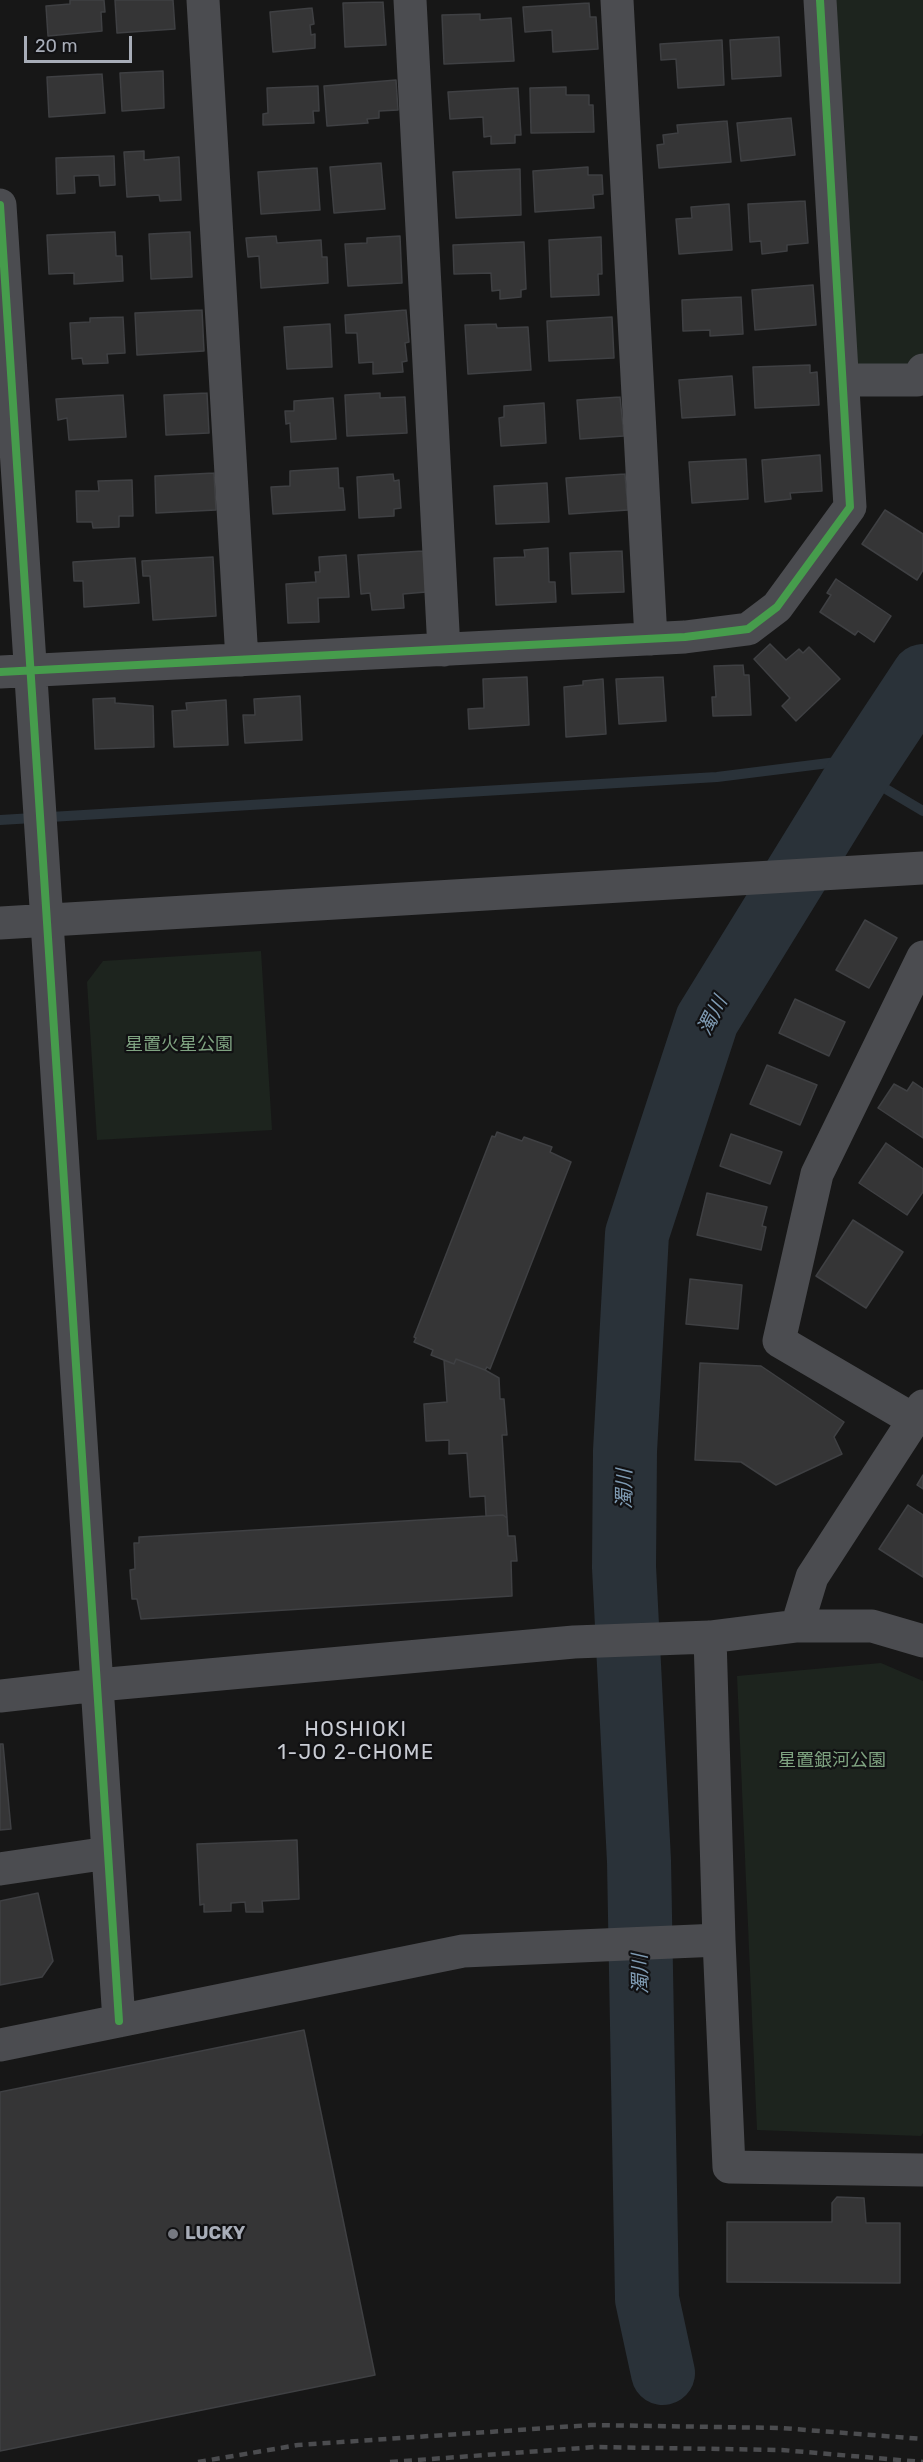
<!DOCTYPE html>
<html>
<head>
<meta charset="utf-8">
<style>
  body { margin:0 }
  #map { position:relative; width:923px; height:2462px; overflow:hidden; background:#171717; font-family:Rubik,sans-serif }
  canvas { display:block }
  .scale { position:absolute; left:24px; top:36px; width:108px; height:27px; box-sizing:border-box; border:3px solid #a8adb8; border-top:0; padding-left:8px; font-size:18px; line-height:21px; white-space:nowrap; color:#a8adb8; -webkit-text-stroke:4px #111113; paint-order:stroke }
</style>
</head>
<body>
<div id="map">
<canvas width="923" height="2462"></canvas>
<div class="scale">20 m</div>
</div>
<script>
const ctx = document.querySelector('canvas').getContext('2d');
ctx.lineJoin = 'round';
function fill(path, color) {
  ctx.fillStyle = color;
  ctx.fill(path, 'evenodd');
}
function poly(rows) {
  const path = new Path2D();
  for (const r of rows) {
    path.moveTo(r[0], r[1]);
    for (let i = 2; i < r.length; i += 2) path.lineTo(r[i], r[i + 1]);
  }
  return path;
}
function stroke(path, color, width, dash) {
  ctx.strokeStyle = color;
  ctx.lineWidth = width;
  ctx.lineCap = dash ? 'butt' : 'round';
  ctx.setLineDash(dash || []);
  ctx.stroke(path);
}
function label(font, color, halo, rows, align = 'center') {
  ctx.font = font + ' Rubik,"Noto Sans JP",sans-serif';
  ctx.lineWidth = 4.5;
  ctx.setLineDash([]);
  ctx.textBaseline = 'middle';
  ctx.strokeStyle = halo;
  ctx.fillStyle = color;
  for (const [text, x, y, turn = 0] of rows) {
    ctx.save();
    ctx.translate(x, y);
    ctx.rotate((+turn || 0) * Math.PI / 180);
    ctx.textAlign = isNaN(turn) ? turn : align;
    if (halo) ctx.strokeText(text, 0, 0);
    ctx.fillText(text, 0, 0);
    ctx.restore();
  }
}
fill(poly([
  [820,0,923,0,923,370,843,380],
  [261,951,272,1130,97,1140,87,982,103,961],
  [881,1663,923,1681,923,2133,921,2136,757,2130,737,1676]
]), '#1d241e');
stroke(poly([
  [859,773,923,811],
  [0,820,717,777,869,758]
]), '#2a3239', 10);
stroke(poly([
  [663,2373,647,2299,639,1861,624,1567,625,1451,637,1234,707,1020,859,773,923,676]
]), '#2a3239', 64);
const building = poly([
  [70,0,104,0,105,12,101,12,102,31,48,36,46,6,70,4,70,0],
  [115,0,173,0,175,29,117,33,115,0],
  [383,2,386,45,345,47,343,3,383,2],
  [589,3,590,17,596,17,598,49,553,52,552,30,525,32,523,7,589,3],
  [312,8,314,24,310,25,311,35,315,34,315,48,273,52,270,12,312,8],
  [480,14,480,20,511,18,514,61,444,64,442,15,480,14],
  [779,37,781,76,732,79,730,40,779,37],
  [722,40,724,85,678,88,676,59,661,60,660,44,722,40],
  [163,71,164,108,122,111,120,73,163,71],
  [102,74,105,113,49,117,47,77,102,74],
  [396,80,398,110,379,111,379,118,367,119,368,123,327,126,324,86,396,80],
  [318,86,319,111,313,111,314,123,263,125,263,114,268,113,267,88,318,86],
  [566,87,566,95,589,95,589,105,593,105,594,132,531,133,530,88,566,87],
  [518,88,521,135,515,135,515,143,491,144,491,136,484,137,483,117,450,119,448,92,518,88],
  [791,118,795,155,741,161,737,123,791,118],
  [727,121,731,162,659,168,657,145,664,144,663,135,678,133,677,125,727,121],
  [144,151,144,160,179,157,181,200,160,201,159,195,127,197,124,152,144,151],
  [114,156,115,185,100,186,99,175,74,176,75,193,57,194,56,158,114,156],
  [381,163,385,209,334,213,330,167,381,163],
  [588,167,588,175,602,175,603,194,593,195,594,208,535,212,533,171,588,167],
  [317,168,320,210,261,214,258,172,317,168],
  [520,169,521,215,456,218,453,172,520,169],
  [805,201,808,243,787,245,787,251,762,254,761,241,750,242,748,204,805,201],
  [729,204,732,250,679,254,676,219,692,218,691,207,729,204],
  [115,232,116,256,122,256,123,281,74,284,74,273,49,274,47,235,115,232],
  [190,232,192,277,151,279,149,234,190,232],
  [276,236,277,243,321,240,322,257,327,257,328,283,261,288,259,256,248,257,246,238,276,236],
  [400,236,402,283,348,286,345,244,367,243,367,238,400,236],
  [601,237,602,274,598,274,599,295,551,297,549,240,601,237],
  [524,242,526,289,521,290,521,297,500,299,500,290,492,291,491,273,454,274,453,245,524,242],
  [813,285,816,325,755,330,752,290,813,285],
  [741,297,743,334,710,336,710,330,683,331,682,300,741,297],
  [202,310,204,351,137,355,135,313,202,310],
  [406,310,409,342,405,343,407,361,402,362,403,372,373,374,373,362,359,363,357,333,346,333,345,315,406,310],
  [123,317,125,353,107,354,108,363,83,364,82,358,72,359,70,323,90,322,90,318,123,317],
  [612,317,614,358,549,361,547,321,612,317],
  [330,324,332,367,287,369,284,327,330,324],
  [496,324,497,328,528,327,531,370,468,374,465,325,496,324],
  [810,365,810,373,817,372,819,405,755,408,753,367,810,365],
  [732,376,735,415,682,418,679,380,732,376],
  [207,393,209,433,166,435,164,395,207,393],
  [380,393,380,398,405,397,407,433,347,436,345,395,380,393],
  [123,395,126,437,69,440,67,418,58,420,56,399,123,395],
  [620,397,624,436,580,439,577,400,620,397],
  [333,398,336,439,291,442,290,423,286,424,285,411,294,411,294,401,333,398],
  [544,403,546,443,501,446,499,418,504,417,504,406,544,403],
  [820,455,822,491,790,493,791,499,765,502,762,460,820,455],
  [746,459,748,499,692,503,689,462,746,459],
  [338,468,339,488,343,488,345,510,273,514,271,487,290,486,290,471,338,468],
  [214,473,216,510,156,513,155,476,214,473],
  [393,474,394,481,399,480,401,508,394,509,394,516,359,518,357,477,393,474],
  [625,474,628,510,569,514,566,478,625,474],
  [132,480,133,516,119,516,119,527,93,528,92,522,77,522,76,491,99,491,98,481,132,480],
  [547,483,549,522,496,524,494,486,547,483],
  [885,510,923,534,923,570,917,580,862,544,885,510],
  [548,548,549,582,555,582,556,602,496,605,494,558,525,557,524,550,548,548],
  [423,551,426,592,403,594,404,608,372,610,370,593,361,594,358,555,423,551],
  [622,551,624,592,572,594,570,553,622,551],
  [346,555,349,597,318,598,319,622,288,623,286,584,316,582,315,572,320,572,319,557,346,555],
  [213,557,216,616,153,620,150,576,143,576,142,561,213,557],
  [135,558,139,603,84,607,83,581,74,581,73,562,135,558],
  [836,579,891,616,874,642,858,631,855,635,820,612,831,595,827,593,836,579],
  [770,644,786,660,799,649,803,653,809,647,840,679,796,721,782,706,790,698,754,659,770,644],
  [743,665,744,675,749,675,751,715,713,716,712,697,716,697,714,666,743,665],
  [527,677,529,725,469,729,468,709,484,708,483,679,527,677],
  [663,677,666,721,619,724,616,679,663,677],
  [603,679,606,734,566,737,564,687,583,685,583,681,603,679],
  [300,696,302,740,245,743,243,715,255,715,254,699,300,696],
  [115,698,115,703,153,706,154,747,95,749,93,699,115,698],
  [226,700,228,745,174,747,172,711,187,710,186,703,226,700],
  [865,920,897,938,869,988,836,970,865,920],
  [795,999,845,1022,829,1056,779,1033,795,999],
  [767,1065,817,1085,800,1125,750,1104,767,1065],
  [913,1082,923,1089,923,1138,878,1108,894,1084,907,1091,913,1082],
  [497,1132,522,1141,524,1137,552,1147,550,1152,571,1162,490,1369,487,1367,485,1370,456,1359,454,1364,431,1355,433,1350,414,1342,416,1338,414,1337,492,1136,495,1137,497,1132],
  [731,1134,782,1152,770,1184,720,1166,731,1134],
  [886,1143,923,1169,923,1192,907,1215,859,1183,886,1143],
  [707,1193,767,1207,762,1226,766,1227,761,1250,697,1235,707,1193],
  [853,1220,903,1252,866,1308,816,1276,853,1220],
  [690,1279,742,1285,738,1329,686,1324,690,1279],
  [456,1359,485,1370,499,1378,500,1399,504,1399,507,1435,502,1435,507,1518,503,1515,486,1516,485,1496,470,1497,467,1453,449,1454,449,1440,426,1441,424,1404,447,1402,444,1360,454,1364,456,1359],
  [700,1363,761,1366,844,1422,834,1437,842,1454,776,1485,741,1462,695,1460,700,1363],
  [923,1475,923,1489,917,1485,923,1475],
  [908,1505,923,1515,923,1577,879,1549,908,1505],
  [503,1515,507,1518,508,1536,515,1536,517,1561,511,1561,512,1596,141,1619,137,1599,132,1599,130,1570,135,1569,134,1543,139,1543,139,1537,503,1515],
  [0,1744,3,1744,11,1829,0,1830,0,1744],
  [297,1840,299,1899,262,1901,263,1912,246,1912,245,1902,231,1903,231,1911,204,1912,204,1904,200,1905,197,1844,297,1840],
  [38,1893,53,1961,42,1977,0,1985,0,1901,38,1893],
  [304,2030,375,2375,0,2451,0,2092,304,2030],
  [837,2197,864,2198,866,2223,900,2223,900,2283,727,2282,727,2222,832,2222,832,2203,837,2197]
]);
fill(building, '#353536');
stroke(building, '#3f4043', 1.5);
stroke(poly([
  [203,0,242,660],
  [410,0,444,650],
  [617,0,651,639],
  [0,205,119,2021],
  [843,380,917,380,923,370],
  [0,672,685,637,748,629,777,607,850,507,820,0],
  [0,923,923,868],
  [914,1420,779,1341,817,1174,923,957],
  [797,1626,812,1577,923,1406],
  [710,1637,719,1940,729,2167,923,2170],
  [0,1696,98,1685,574,1642,710,1637,797,1626,872,1626,923,1641],
  [0,1869,108,1853],
  [0,2045,463,1951,719,1940]
]), '#4b4c50', 33);
stroke(poly([
  [198,2462,298,2445,591,2425,781,2428,923,2439],
  [390,2462,595,2447,782,2450,923,2462]
]), '#4b4c4f', 4.5, [8, 6]);
stroke(poly([
  [0,205,119,2021],
  [0,672,685,637,748,629,777,607,850,507,820,0]
]), '#469c4c', 8);
for (const [x, y, r, color] of [
  [173,2234,6,"#757880"]
]) {
  const dot = new Path2D();
  dot.arc(x, y, r, 0, 2 * Math.PI);
  ctx.fillStyle = color;
  ctx.fill(dot);
  stroke(dot, '#111113', 2);
}
label('18px', '#7fa381', '#111113', [
  ["星置火星公園",179,1045],
  ["星置銀河公園",832,1761]
]);
label('bold 18px', '#a8adb8', '#111113', [
  ["LUCKY",185,2234]
], 'left');
label('italic 20px', '#7f9bb3', '#111113', [
  ["濁川",713,1016,-63],
  ["濁川",625,1489,-90],
  ["濁川",641,1974,-91]
]);
ctx.letterSpacing = '1.5px';
label('20px', '#c9ccd4', '#111113', [
  ["HOSHIOKI",356,1730],
  ["1-JO 2-CHOME",356,1753]
]);
ctx.letterSpacing = '0px';
</script>
</body>
</html>
